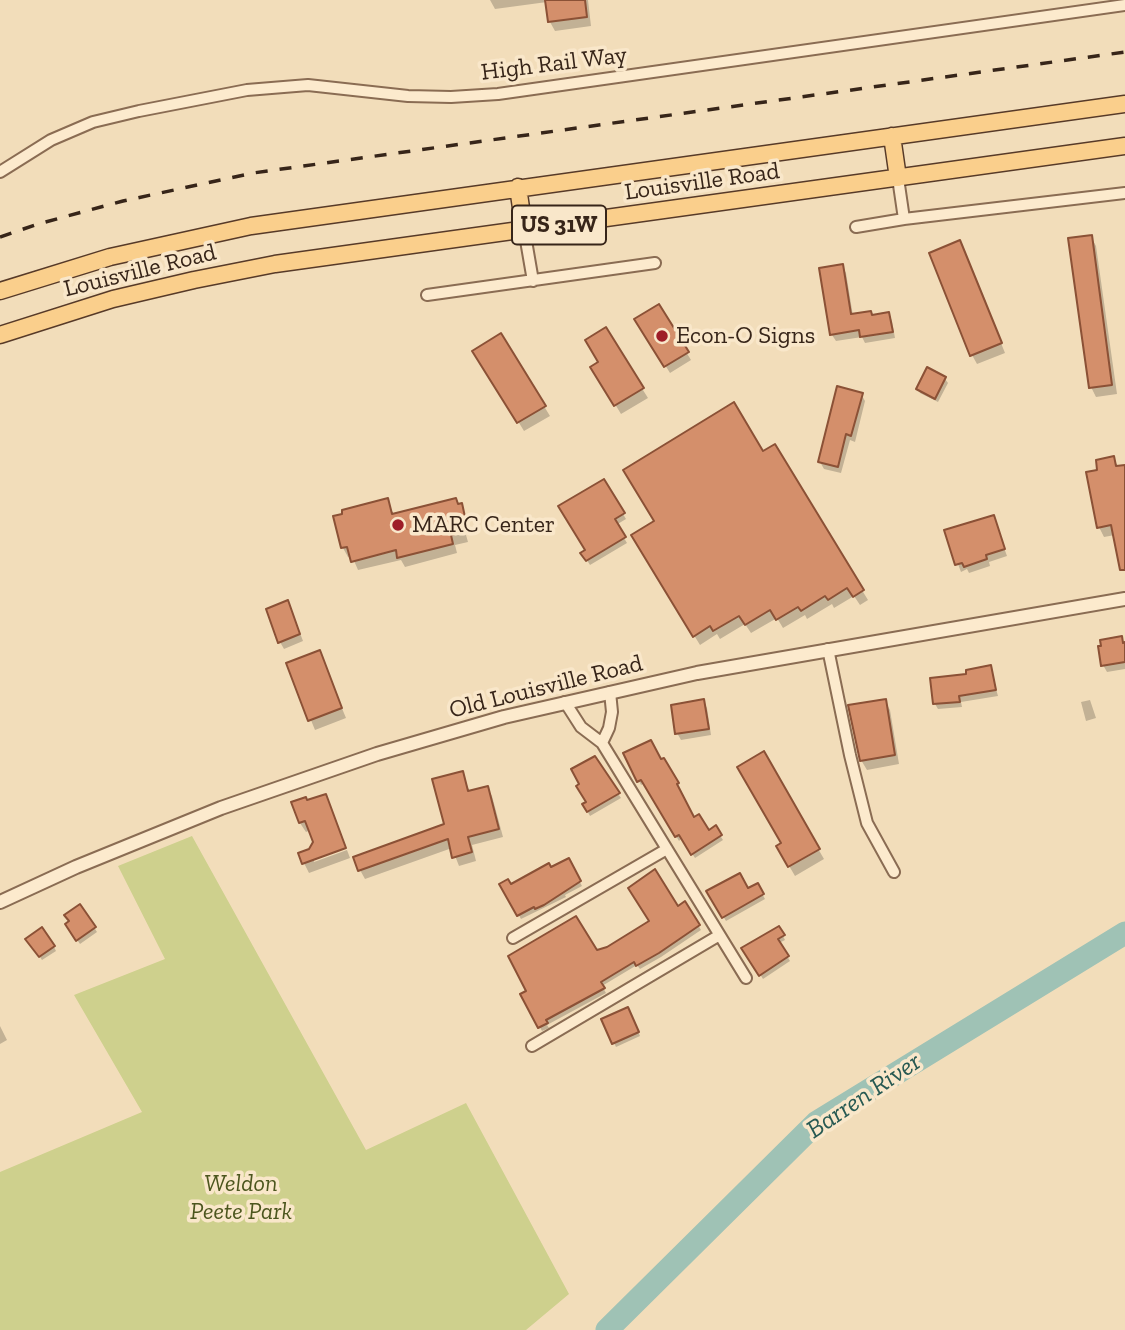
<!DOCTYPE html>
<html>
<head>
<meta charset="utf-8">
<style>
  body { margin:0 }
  canvas { display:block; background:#f2ddba }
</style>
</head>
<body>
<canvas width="1125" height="1330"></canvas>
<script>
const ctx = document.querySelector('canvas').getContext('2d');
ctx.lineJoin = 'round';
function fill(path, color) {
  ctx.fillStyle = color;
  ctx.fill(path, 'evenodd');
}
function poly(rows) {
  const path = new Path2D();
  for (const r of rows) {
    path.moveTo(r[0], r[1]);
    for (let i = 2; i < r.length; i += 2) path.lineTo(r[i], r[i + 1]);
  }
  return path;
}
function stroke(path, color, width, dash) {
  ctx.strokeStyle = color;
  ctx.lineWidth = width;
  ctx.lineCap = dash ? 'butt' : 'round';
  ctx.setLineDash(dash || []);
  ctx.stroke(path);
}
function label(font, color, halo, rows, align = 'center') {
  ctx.font = font + ' "Zilla Slab",serif';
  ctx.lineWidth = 7;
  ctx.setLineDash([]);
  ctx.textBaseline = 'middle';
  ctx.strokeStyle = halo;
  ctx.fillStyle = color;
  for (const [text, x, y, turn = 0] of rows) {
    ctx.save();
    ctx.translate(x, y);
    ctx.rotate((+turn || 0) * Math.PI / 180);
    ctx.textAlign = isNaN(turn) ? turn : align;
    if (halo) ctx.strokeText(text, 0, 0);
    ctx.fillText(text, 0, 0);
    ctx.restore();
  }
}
fill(poly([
  [192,836,366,1150,466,1103,569,1294,526,1330,0,1330,0,1172,142,1112,74,995,165,959,118,866]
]), '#ced08d');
fill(poly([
  [490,0,588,0,591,26,555,31,550,22,547,2,495,9],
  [1091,237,1096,246,1117,394,1096,397,1091,387],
  [964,251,1005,353,977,364,972,355],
  [842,266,846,273,853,316,873,317,889,314,892,321,895,338,865,343,862,337,836,341,832,335],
  [658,306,691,360,670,373,637,320],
  [605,330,648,398,621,414,593,368,600,363],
  [501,336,550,416,524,431,475,351],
  [928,370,945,379,948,383,938,402,920,393,918,389],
  [861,394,865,401,855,442,850,440,841,473,824,469,820,462],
  [774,447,868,600,860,605,854,596,834,608,832,604,807,619,805,615,783,628,777,618,751,633,745,624,720,639,717,634,700,645,633,536],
  [1113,458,1119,468,1125,466,1125,561,1115,535,1104,537,1099,527,1099,471],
  [604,482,626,519,616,525,627,543,590,565,583,554,587,551],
  [387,500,394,515,461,505,469,526,464,528,468,542,455,545,457,553,405,567,401,560,358,570,352,556,348,557,343,548,335,517],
  [993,517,1007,556,989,562,990,566,969,573,967,569,961,572,946,532],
  [291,609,303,641,284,649,280,642],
  [1121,638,1125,644,1125,669,1107,672,1103,665],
  [319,653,346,718,315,730,288,664],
  [990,667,998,696,961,702,962,707,938,709,935,704,968,676],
  [1090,700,1096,718,1086,721,1081,702],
  [703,701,707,708,711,735,681,740,677,733],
  [885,701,890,710,899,764,867,770,861,760],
  [626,754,661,762,663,760,694,819,709,832,715,828,723,840,695,858,682,838,679,841,645,783,641,785],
  [763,754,824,859,795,876,778,847,783,844],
  [594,759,621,798,590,816,584,805,588,802],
  [462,773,470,792,487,788,492,796,503,837,472,845,476,861,459,866,452,848,365,879,360,870,446,825],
  [325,796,346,846,314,858,314,862,347,850,350,858,309,873,304,863,315,842,311,830,306,832,300,823,307,802],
  [568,860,582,886,565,895,566,897,521,919,502,885,510,886,551,870],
  [757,885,765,899,726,921,708,891,748,891],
  [685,904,701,930,661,957,640,969,637,965,602,986,606,993,547,1025,549,1028,542,1031,522,995],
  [80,906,97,932,80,944,67,925],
  [779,928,785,940,779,943,790,961,763,979,744,949],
  [30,943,54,947,56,951,42,960],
  [630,1014,640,1036,616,1047,603,1020],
  [0,1026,7,1040,0,1044]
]), '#0003');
stroke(poly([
  [607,1330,817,1122,1125,933]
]), '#9fc2b5', 23);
const building = poly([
  [545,0,585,0,587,17,548,22,545,0],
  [1092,235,1112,385,1089,388,1068,238,1092,235],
  [960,240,1002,343,970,356,929,253,960,240],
  [843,264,851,314,871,311,872,315,889,312,893,332,860,337,859,330,830,335,819,268,843,264],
  [659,304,689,352,664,367,634,319,659,304],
  [606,327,644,388,614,406,590,367,598,362,585,340,606,327],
  [501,333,546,406,517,423,472,351,501,333],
  [927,367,946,377,935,399,916,389,927,367],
  [837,386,863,393,851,436,846,434,838,467,818,462,837,386],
  [734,402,763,451,775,444,864,590,853,597,847,588,828,600,825,596,801,611,798,607,776,620,770,610,745,625,739,616,713,631,710,626,693,637,631,535,654,521,623,470,734,402],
  [1114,456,1116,466,1125,465,1125,570,1120,570,1111,525,1097,528,1086,472,1097,470,1096,460,1114,456],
  [604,479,625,513,615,519,626,537,586,561,580,553,585,550,558,506,604,479],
  [388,498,392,514,456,498,458,504,462,503,465,517,460,518,464,532,451,535,453,544,397,558,396,550,351,562,347,547,341,548,333,516,342,514,342,510,388,498],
  [994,515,1005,549,986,555,987,559,964,567,962,563,955,565,944,530,994,515],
  [288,600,300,634,278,643,266,609,288,600],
  [1122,636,1123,643,1125,642,1125,662,1101,666,1098,646,1101,646,1100,640,1122,636],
  [320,650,342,708,308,721,286,663,320,650],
  [991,665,996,690,959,696,960,702,933,704,930,678,966,674,966,670,991,665],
  [704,699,709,729,675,734,671,705,704,699],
  [886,699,895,755,860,761,848,705,886,699],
  [651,740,661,759,664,758,679,783,677,784,694,817,699,814,709,830,716,825,722,835,691,855,679,835,675,837,641,780,637,782,623,753,651,740],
  [764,751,820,849,788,867,776,846,781,843,737,767,764,751],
  [595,756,620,793,587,812,582,804,586,802,576,786,579,784,571,769,595,756],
  [463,771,468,791,488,786,499,829,468,837,472,852,452,858,448,839,358,871,353,857,444,824,432,779,463,771],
  [326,794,346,848,302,864,298,853,309,849,313,842,305,821,299,823,291,802,306,797,307,800,326,794],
  [569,858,581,881,544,905,535,909,534,907,517,916,499,884,508,879,511,884,549,863,551,867,569,858],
  [655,869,678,906,685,901,700,925,659,953,636,966,634,962,601,982,605,988,546,1020,548,1023,538,1028,520,994,526,991,508,956,576,916,597,950,607,947,649,921,628,888,655,869],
  [740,873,748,888,758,883,764,894,722,918,706,891,740,873],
  [80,904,96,927,76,941,65,924,69,921,64,915,80,904],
  [779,926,785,935,778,939,789,956,759,976,741,948,779,926],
  [42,927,55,946,39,957,25,939,42,927],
  [628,1007,639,1032,612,1044,601,1019,628,1007]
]);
fill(building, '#d48f6b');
stroke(building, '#8b5136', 2);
const minor = poly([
  [0,172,51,140,93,122,139,111,247,90,308,85,408,96,451,97,498,94,1125,5],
  [898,178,904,219],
  [856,227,904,219,1125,193],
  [524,229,533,281],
  [427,295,655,263],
  [828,649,850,755,867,823,894,872],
  [610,692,612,712,609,728,602,743,746,978],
  [565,702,581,727,602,743],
  [513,938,667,849],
  [532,1046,718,936]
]);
const tertiary = poly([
  [0,902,76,867,221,808,377,754,504,717,697,673,1125,599]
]);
const primary = poly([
  [892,136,898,178],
  [518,187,524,229],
  [0,291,110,257,251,226,1125,104],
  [0,335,113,299,194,280,275,264,1125,146]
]);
stroke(minor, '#8a6c53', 14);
stroke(tertiary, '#8a6c53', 16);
stroke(primary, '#573a28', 19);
stroke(minor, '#fceacd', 10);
stroke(tertiary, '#fceacd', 12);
stroke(primary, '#facf8c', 16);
stroke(poly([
  [0,237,38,224,123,201,253,173,1125,52]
]), '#372519', 3.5, [12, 12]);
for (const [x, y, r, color] of [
  [662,336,7,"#9e1d28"],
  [398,525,7,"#9e1d28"]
]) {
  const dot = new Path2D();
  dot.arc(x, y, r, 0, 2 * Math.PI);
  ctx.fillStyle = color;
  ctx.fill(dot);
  stroke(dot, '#f9e7ca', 2.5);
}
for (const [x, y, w] of [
  [559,225,94]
]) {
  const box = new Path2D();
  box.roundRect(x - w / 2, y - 19.5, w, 39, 5);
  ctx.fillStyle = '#f9e7ca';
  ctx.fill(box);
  stroke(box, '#372519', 2);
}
label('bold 23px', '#372519', null, [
  ["US 31W",559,225]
]);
label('24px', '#372519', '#f9e7ca', [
  ["High Rail Way",554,64,-7],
  ["Louisville Road",702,182,-8],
  ["Louisville Road",140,271,-14],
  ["Old Louisville Road",546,687,-14]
]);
label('24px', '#372519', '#f9e7ca', [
  ["Econ-O Signs",676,336],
  ["MARC Center",412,525]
], 'left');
label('italic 24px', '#4c561e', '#f9e7ca', [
  ["Weldon",241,1184],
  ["Peete Park",241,1212]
]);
label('italic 26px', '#275952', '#f9e7ca', [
  ["Barren River",864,1096,-34]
]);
</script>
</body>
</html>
